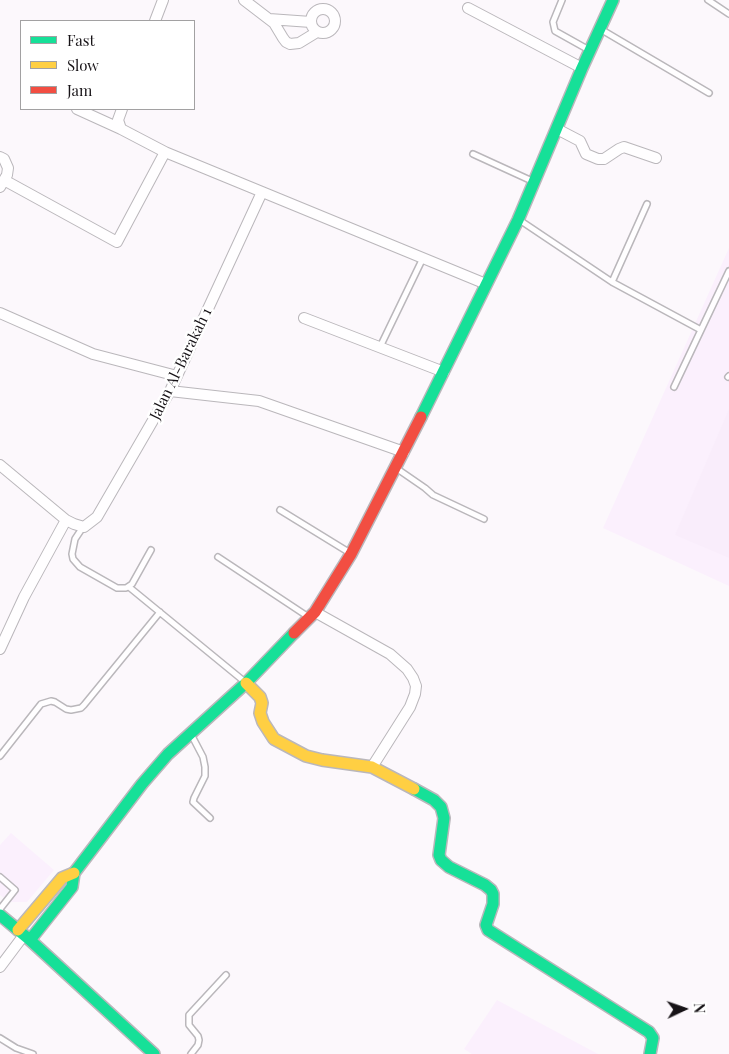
<!DOCTYPE html>
<html>
<head>
<meta charset="utf-8">
<style>
  body { margin:0 }
  #map { position:relative; width:729px; height:1054px; overflow:hidden; background:#fcf8fc; font-family:"Playfair Display",serif }
  canvas { display:block }
  .legend { position:absolute; left:20px; top:20px; width:175px; height:90px; box-sizing:border-box; background:#fff; border:1px solid #a2a1a2; margin:0; padding:6px 9px; list-style:none; font-size:15px; color:#171317 }
  .legend li { display:flex; align-items:center; gap:10px; height:25px }
  .legend b { width:25px; border:1px solid #a2a1a2 }
  .north { position:absolute; left:659px; top:984px; width:50px; height:50px; -webkit-text-stroke:4px #fff; paint-order:stroke; rotate:87deg; font-size:14px; font-weight:700; line-height:20px; text-align:center; color:#171317 }
  .north::after { content:''; display:block; margin:auto; width:18px; height:22px; background:#171317; clip-path:polygon(50% 0,100% 100%,50% 72%,0 100%) }
</style>
</head>
<body>
<div id="map">
<canvas width="729" height="1054"></canvas>
<ul class="legend">
<li><b style="height:6px;background:#16e098"></b>Fast</li>
<li><b style="height:6px;background:#ffcf43"></b>Slow</li>
<li><b style="height:6px;background:#f24e42"></b>Jam</li>
</ul>
<div class="north">N</div>
</div>
<script>
const ctx = document.querySelector('canvas').getContext('2d');
ctx.lineJoin = 'round';
function fill(path, color) {
  ctx.fillStyle = color;
  ctx.fill(path, 'evenodd');
}
function poly(rows) {
  const path = new Path2D();
  for (const r of rows) {
    if (r.length === 3) {
      path.moveTo(r[0] + r[2], r[1]);
      path.arc(r[0], r[1], r[2], 0, 2 * Math.PI);
      continue;
    }
    path.moveTo(r[0], r[1]);
    for (let i = 2; i < r.length; i += 2) path.lineTo(r[i], r[i + 1]);
  }
  return path;
}
function stroke(path, color, width, dash) {
  ctx.strokeStyle = color;
  ctx.lineWidth = width;
  ctx.lineCap = dash ? 'butt' : 'round';
  ctx.setLineDash(dash || []);
  ctx.stroke(path);
}
function label(font, color, halo, rows, align = 'center') {
  ctx.font = font + ' "Playfair Display",serif';
  ctx.lineWidth = 5;
  ctx.setLineDash([]);
  ctx.textBaseline = 'middle';
  ctx.strokeStyle = halo;
  ctx.fillStyle = color;
  for (const [text, x, y, turn = 0] of rows) {
    ctx.save();
    ctx.translate(x, y);
    ctx.rotate((+turn || 0) * Math.PI / 180);
    ctx.textAlign = isNaN(turn) ? turn : align;
    if (halo) ctx.strokeText(text, 0, 0);
    ctx.fillText(text, 0, 0);
    ctx.restore();
  }
}
fill(poly([
  [729,248,729,586,603,528],
  [11,833,54,870,27,902,9,902,0,895,0,845],
  [497,1000,598,1054,472,1054,464,1049]
]), '#fbf0fd');
fill(poly([
  [729,409,729,558,675,535]
]), '#f9edfb');
const lane = poly([
  [562,0,553,22,555,31,589,50],
  [708,0,729,14],
  [602,30,709,93],
  [473,154,532,181],
  [521,221,612,282,701,330,729,271],
  [612,282,647,204],
  [380,347,423,258],
  [728,377,729,376],
  [674,387,701,330],
  [396,468,425,488,433,495,484,519],
  [280,510,350,553],
  [83,527,75,539,72,554,73,559,80,567,117,588,126,588,132,584,151,550],
  [218,557,307,616],
  [129,587,245,682],
  [192,736,203,757,205,767,205,776,194,798,193,802,210,818],
  [0,756,41,704,51,701,55,702,66,709,71,710,81,708,84,705,160,612],
  [0,877,15,890,0,909],
  [0,1038,16,1048,33,1054],
  [191,1054,198,1045,199,1040,198,1036,189,1025,189,1015,226,975]
]);
const street = poly([
  [244,0,274,23,283,38,286,42,290,44,299,43,317,32],
  [468,8,582,68],
  [323,21,12],
  [269,19,311,22],
  [155,21,163,0],
  [77,109,121,129],
  [122,109,118,120,121,129,165,152,486,284],
  [557,129,580,141,586,154,598,159,604,159,619,149,624,147,656,158],
  [0,157,4,159,8,168,7,175,0,187],
  [4,180,117,242,165,152],
  [0,313,93,354,177,376],
  [304,318,444,372],
  [170,391,259,401,404,452],
  [0,465,66,520,74,524,84,527,97,517,170,391,262,192],
  [315,612,390,654,407,669,413,678,416,686,415,694,410,707,372,767],
  [0,649,24,597,66,520],
  [0,967,24,935]
]);
const fast = poly([
  [421,417,518,220,582,68,613,0],
  [414,789,434,800,441,807,444,818,439,855,441,860,449,867,485,885,491,890,493,894,493,904,486,925,488,930,649,1032,653,1038,650,1054],
  [0,915,30,940,154,1054],
  [30,940,72,887,74,873,142,784,168,754,246,683,294,633]
]);
const slow = poly([
  [246,683,260,697,262,703,260,713,263,722,274,739,306,756,322,760,372,767,414,789],
  [18,930,62,878,74,873]
]);
const jam = poly([
  [294,633,315,612,351,554,421,417]
]);
stroke(lane, '#bab7bb', 8);
stroke(street, '#bab7bb', 12);
stroke(fast, '#bab7bb', 14);
stroke(slow, '#bab7bb', 14);
stroke(jam, '#bab7bb', 14);
stroke(lane, '#fffeff', 5);
stroke(street, '#fffeff', 10);
stroke(fast, '#16e098', 11);
stroke(slow, '#ffcf43', 11);
stroke(jam, '#f24e42', 11);
label('15px', '#171317', '#fff', [
  ["Jalan Al-Barakah 1",181,364,-64]
]);
</script>
</body>
</html>
